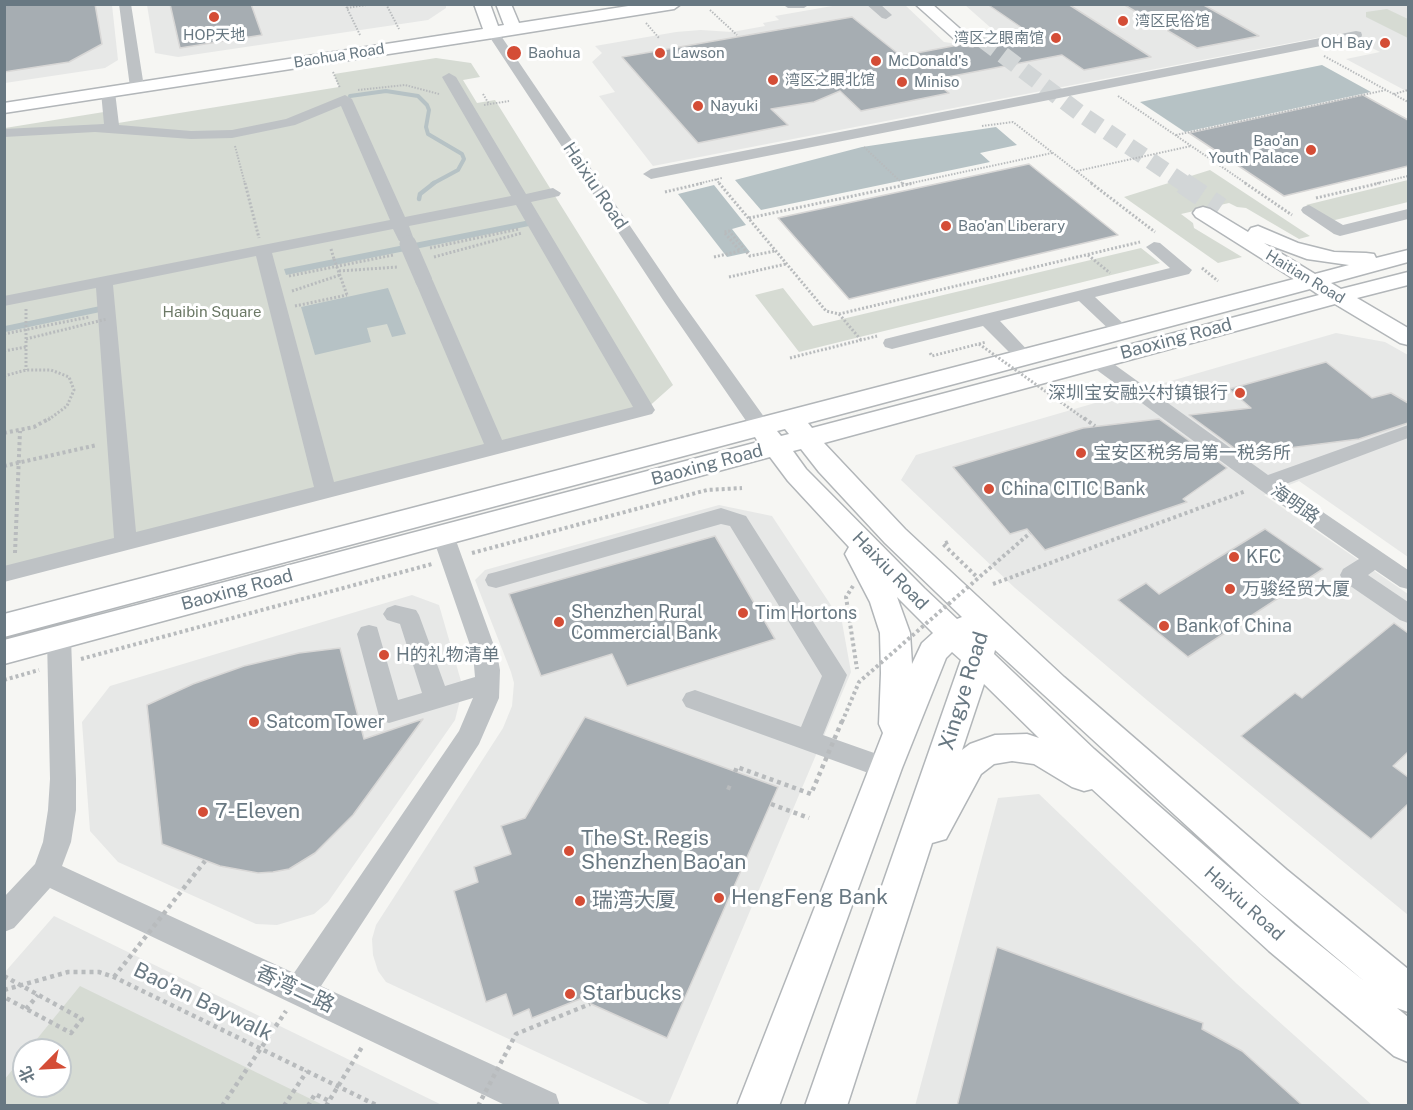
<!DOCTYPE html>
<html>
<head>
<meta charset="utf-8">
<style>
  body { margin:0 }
  #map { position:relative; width:1413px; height:1110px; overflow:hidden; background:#f6f6f3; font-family:"Public Sans","Noto Sans SC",sans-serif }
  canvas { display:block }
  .frame { position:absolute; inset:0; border:6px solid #687882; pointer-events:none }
  .north { position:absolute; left:12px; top:1038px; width:60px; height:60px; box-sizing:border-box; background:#fff; border:2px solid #c3c9cd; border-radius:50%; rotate:246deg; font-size:16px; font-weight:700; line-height:24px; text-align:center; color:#687882 }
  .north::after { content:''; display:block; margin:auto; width:21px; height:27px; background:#d44d36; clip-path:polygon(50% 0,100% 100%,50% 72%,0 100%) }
</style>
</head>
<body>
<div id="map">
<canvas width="1413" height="1110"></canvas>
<div class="frame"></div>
<div class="north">北</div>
</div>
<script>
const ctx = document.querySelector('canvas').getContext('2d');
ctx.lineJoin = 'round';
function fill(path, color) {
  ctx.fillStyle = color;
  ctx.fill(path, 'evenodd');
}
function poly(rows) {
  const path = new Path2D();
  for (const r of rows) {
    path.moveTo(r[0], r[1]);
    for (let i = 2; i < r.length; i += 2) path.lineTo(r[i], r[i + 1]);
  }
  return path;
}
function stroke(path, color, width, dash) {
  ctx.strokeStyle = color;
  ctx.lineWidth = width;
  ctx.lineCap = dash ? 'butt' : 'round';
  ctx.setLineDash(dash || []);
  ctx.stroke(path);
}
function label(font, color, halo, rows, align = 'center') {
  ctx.font = font + ' "Public Sans","Noto Sans SC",sans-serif';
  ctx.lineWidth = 6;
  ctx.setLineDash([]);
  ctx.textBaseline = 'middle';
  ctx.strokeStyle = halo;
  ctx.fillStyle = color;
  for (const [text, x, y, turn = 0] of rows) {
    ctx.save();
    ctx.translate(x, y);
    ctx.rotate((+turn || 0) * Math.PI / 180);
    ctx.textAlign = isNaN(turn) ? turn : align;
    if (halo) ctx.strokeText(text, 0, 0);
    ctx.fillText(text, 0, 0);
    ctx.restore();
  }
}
fill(poly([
  [446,4,446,8,428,20,178,57,155,53,147,5],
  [5,5,112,5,118,60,105,68,5,83],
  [838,5,905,5,944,42,958,44,1000,36,965,5,1408,5,1408,92,1346,59,1380,52,1342,33,653,166,599,96,615,92,592,62,602,53,595,46,676,32,701,30,732,32,765,26,763,23,779,20,775,16],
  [1336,333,1385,342,1408,355,1408,557,1299,481,1264,495,1408,594,1408,915,1148,701,1015,588,901,480,916,455],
  [719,505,772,516,842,622,851,672,668,1105,651,1105,386,982,378,971,373,955,372,939,376,925,503,728,512,706,514,683,511,672,475,580,485,570],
  [412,595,439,605,463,688,455,720,328,902,314,914,277,925,256,924,118,862,90,831,82,722,110,686],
  [1039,794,1237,984,1372,1105,915,1106,998,798],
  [54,916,442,1105,5,1106,5,972],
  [24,1050,60,1050,60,1086,24,1086]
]), '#e7e8e7');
fill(poly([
  [1387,9,1408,19,1408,38,1366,17,1366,12],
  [436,58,471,63,480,77,463,80,477,103,495,100,673,385,645,410,5,574,5,128,110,111,112,124,339,87,334,74],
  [1210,170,1310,236,1299,239,1246,208,1237,207,1229,203,1181,214,1193,223,1194,228,1242,257,1218,263,1124,197],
  [1408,180,1408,202,1331,221,1306,205],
  [1141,248,1160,263,799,352,755,295,783,288,813,326],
  [80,986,323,1105,5,1105,5,1079,24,1055,24,1086,60,1086,60,1050,28,1050]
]), '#d6dbd3');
fill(poly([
  [1322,65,1371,92,1185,132,1140,102],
  [996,127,1017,145,980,153,990,162,761,210,735,180,862,147],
  [714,185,746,225,732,229,750,252,727,257,678,194],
  [530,220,534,225,286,275,284,269],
  [388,288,406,334,392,337,387,324,367,328,371,342,315,355,301,307],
  [105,305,105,311,5,332,5,326]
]), '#b6c2c5');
stroke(poly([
  [350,96,386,91,418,96,427,105,429,110,426,127,428,134,462,154,464,159,458,170,432,184]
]), '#b6c2c5', 4);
stroke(poly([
  [419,199,420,194,434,183]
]), '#b6c2c5', 4.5);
const building = poly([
  [4,4,95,4,102,44,69,62,4,72,4,4],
  [170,4,251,4,262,35,180,48,170,4],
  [987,4,1068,4,1151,57,1084,70,1062,55,932,80,949,93,861,111,840,91,814,102,771,109,788,125,698,143,622,57,852,17,901,56,958,45,973,47,977,42,1028,32,987,4],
  [1123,4,1202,4,1259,36,1197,48,1123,4],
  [1363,95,1408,120,1408,166,1284,196,1189,133,1363,95],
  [1029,164,1118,235,849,299,778,218,1029,164],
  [1326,362,1372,398,1391,393,1408,403,1408,423,1359,439,1250,453,1245,456,1189,415,1251,408,1229,389,1326,362],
  [1159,419,1227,468,1183,499,1187,502,1045,550,1027,529,1010,534,953,467,1083,428,1159,419],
  [1265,529,1323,569,1188,657,1118,600,1146,583,1159,594,1265,529],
  [715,536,775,639,627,686,612,654,541,676,509,594,715,536],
  [1394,623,1408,633,1408,752,1393,766,1408,777,1408,804,1371,839,1241,736,1295,693,1302,698,1394,623],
  [340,648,364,739,423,719,353,815,315,853,289,869,273,872,258,873,220,866,162,844,147,705,193,684,244,666,299,653,340,648],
  [585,717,778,787,667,1038,580,999,532,1018,529,1009,513,1016,506,994,486,1002,454,891,478,882,474,867,511,854,501,826,525,818,585,717],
  [997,947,1203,1023,1202,1029,1242,1051,1303,1106,957,1106,997,947]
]);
fill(building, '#a6adb2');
stroke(building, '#d8d7d6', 1.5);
stroke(poly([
  [982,39,1081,114,1185,184]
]), '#d2d6d7', 17, [17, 9]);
stroke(poly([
  [1183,183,1220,208]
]), '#d2d6d7', 22, [22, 11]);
const major = poly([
  [474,4,490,4,498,26,504,25,496,4,511,4,519,23,641,4,681,4,674,9,493,38,4,113,4,103,483,29,474,4],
  [915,4,932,4,975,42,973,45,961,45,915,4],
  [1203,207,1210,209,1248,232,1251,228,1258,226,1298,243,1334,252,1366,253,1374,254,1376,258,1408,250,1408,262,1331,283,1341,289,1408,272,1408,285,1357,298,1408,328,1408,345,1400,343,1335,304,824,443,905,529,1064,677,1287,870,1408,969,1408,1012,1397,1008,1408,1017,1408,1062,1394,1056,1269,951,1092,789,1084,791,1072,787,1034,764,1012,761,994,764,981,774,946,839,932,843,847,1106,805,1106,961,660,952,652,946,658,902,768,779,1106,737,1106,883,733,879,724,881,673,880,633,870,602,845,554,849,547,788,481,770,457,4,664,4,640,758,442,755,437,4,637,4,614,1294,279,1196,217,1193,213,1196,209,1203,207],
  [1264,243,1307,259,1349,265,1315,274,1264,243],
  [1310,289,1319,295,812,428,808,423,1310,289],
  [785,429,789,434,781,436,777,431,785,429],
  [801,449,819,472,885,543,962,617,957,619,924,588,806,469,793,451,801,449],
  [897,597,933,633,922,643,912,664,910,633,897,597],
  [995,650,1261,894,1364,981,1295,925,1094,749,994,654,995,650],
  [984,684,1039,738,1027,734,995,735,970,744,962,750,984,684]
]);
stroke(major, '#b2b6b9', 3);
stroke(poly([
  [345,4,360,35],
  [386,4,399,29],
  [347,8,372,4],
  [710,10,737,35],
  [646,23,659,38],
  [1324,56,1408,102],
  [333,72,340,88],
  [358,90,405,85,439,94],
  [483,94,489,104],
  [1394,94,1408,90],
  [1118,96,1247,184],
  [484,105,509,101],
  [982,126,1013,122,1093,184],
  [1176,135,1386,90],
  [235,146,245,184],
  [864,147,903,184],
  [1077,171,1191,146],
  [716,179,720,184],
  [697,184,722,178],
  [907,184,1052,153],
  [1374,184,1408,176]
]), '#b8bbbd', 2, [1.5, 1.5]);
stroke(poly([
  [245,183,259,238],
  [719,183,826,311,839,314,1140,242],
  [902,183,904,185],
  [1091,183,1155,232],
  [1245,183,1292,215],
  [665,192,703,183],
  [1316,198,1380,183],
  [749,218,914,183],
  [430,248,519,229],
  [331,249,334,259],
  [1088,255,1110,273],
  [434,257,522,233],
  [714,257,740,251,724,232,729,231,750,256,775,251],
  [1202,268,1218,281],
  [339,271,398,267],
  [289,276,393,255],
  [729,277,786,264],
  [292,291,340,275],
  [295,306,347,295],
  [26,309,26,321],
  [839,314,861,340],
  [4,334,89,317],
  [26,349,26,370],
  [4,351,26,347],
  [930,353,932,356,986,342],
  [790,358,877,336],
  [4,376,26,370,51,370,69,377,74,390,67,406,48,420]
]), '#b8bbbd', 3, [2, 2]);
stroke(poly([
  [4,433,34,427,50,418],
  [4,466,97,445],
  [948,542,943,544,978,578],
  [15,553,20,431],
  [472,553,707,490,742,488],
  [993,584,1246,491],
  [853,586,846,597,857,669],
  [81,659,432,564],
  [4,680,39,670]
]), '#b8bbbd', 4, [3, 3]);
stroke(poly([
  [727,787,732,789],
  [771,804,809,818],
  [4,976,82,1019,71,1033,4,997],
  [26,1009,38,995],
  [222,1106,286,1011],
  [284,1106,307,1071],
  [308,1106,315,1094,329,1101],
  [326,1106,362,1047]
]), '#b8bbbd', 4.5, [4, 4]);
fill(poly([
  [119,4,131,4,144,87,137,91,130,87,119,4],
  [782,4,810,4,804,8,788,8,782,4],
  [866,4,880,4,892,15,886,19,882,18,866,4],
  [493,29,497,30,679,298,767,421,770,426,767,431,760,432,753,431,663,300,487,33,493,29],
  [1356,31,1361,32,1362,35,1361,38,651,179,643,174,651,169,1356,31],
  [449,73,456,77,526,194,553,188,561,193,559,196,531,202,655,410,652,414,4,582,4,566,114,538,96,288,4,306,4,296,390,220,341,106,295,125,232,138,191,139,95,132,4,137,4,129,104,124,101,92,108,88,115,92,119,125,191,131,232,130,286,119,345,95,352,99,405,217,511,196,442,77,449,73],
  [516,205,633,407,502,440,433,281,430,277,418,277,415,281,484,444,334,482,272,253,393,229,399,241,405,242,413,237,409,226,516,205],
  [256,256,314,487,136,532,113,285,256,256],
  [1309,205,1343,225,1408,209,1408,219,1340,236,1334,234,1303,213,1301,210,1303,207,1309,205],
  [1154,242,1160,243,1192,270,1189,274,1095,297,1127,327,1130,331,1127,335,1115,335,1079,301,1000,321,1033,356,1031,360,1024,362,1017,360,983,326,892,349,885,347,883,343,885,339,1170,268,1146,247,1154,242],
  [1097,355,1104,357,1268,475,1408,425,1408,438,1283,485,1408,570,1408,589,1400,587,1375,570,1368,575,1408,602,1408,623,1400,620,1343,581,1340,575,1343,569,1359,559,1259,489,1090,365,1088,361,1090,357,1097,355],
  [721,508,746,516,847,675,823,735,894,760,898,768,894,776,885,779,686,707,682,700,686,693,695,690,801,727,822,676,730,526,721,524,496,588,488,586,485,580,488,574,496,572,721,508],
  [443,527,451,529,454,535,497,654,500,670,499,698,479,744,321,986,556,1094,560,1106,507,1106,50,888,14,928,4,932,4,897,35,864,43,842,48,810,50,779,47,638,50,631,59,629,68,631,71,638,76,779,76,810,71,842,62,866,294,973,459,731,473,698,389,723,380,720,357,634,361,627,369,625,377,627,398,700,422,693,400,624,387,620,383,614,387,608,395,605,416,610,419,615,445,686,475,677,473,654,432,535,435,529,443,527]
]), '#bec2c5');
fill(major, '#fff');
stroke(poly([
  [334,259,347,295],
  [26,321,26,349],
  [26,339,107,319],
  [979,344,1086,420]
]), '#b8bbbd', 3, [2, 2]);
stroke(poly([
  [1084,418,1095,426],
  [842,722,859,682,1030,533]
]), '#b8bbbd', 4, [3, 3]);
stroke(poly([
  [735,772,737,767,811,794,842,721],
  [114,977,205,861],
  [4,990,68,972,99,972,114,977,378,1106],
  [478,1106,516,1034,590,1004]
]), '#b8bbbd', 4.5, [4, 4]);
stroke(poly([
  [408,244,424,281]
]), '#bec2c5', 17);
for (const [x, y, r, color] of [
  [214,17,6,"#d44d36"],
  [1123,21,6,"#d44d36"],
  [1056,38,6,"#d44d36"],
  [1385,43,6,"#d44d36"],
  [514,53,8,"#d44d36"],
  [660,53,6,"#d44d36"],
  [876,61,6,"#d44d36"],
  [773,80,6,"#d44d36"],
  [902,82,6,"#d44d36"],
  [698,106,6,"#d44d36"],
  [1311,150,6,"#d44d36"],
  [946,226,6,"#d44d36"],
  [1240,393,6,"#d44d36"],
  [1081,453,6,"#d44d36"],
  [989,489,6,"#d44d36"],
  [1234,557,6,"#d44d36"],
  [1230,589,6,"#d44d36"],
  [743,613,6,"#d44d36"],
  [559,622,6,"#d44d36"],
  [1164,626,6,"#d44d36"],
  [384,655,6,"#d44d36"],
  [254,722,6,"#d44d36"],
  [203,812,6,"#d44d36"],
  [569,851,6,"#d44d36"],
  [719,898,6,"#d44d36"],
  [580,901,6,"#d44d36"],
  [570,994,6,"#d44d36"]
]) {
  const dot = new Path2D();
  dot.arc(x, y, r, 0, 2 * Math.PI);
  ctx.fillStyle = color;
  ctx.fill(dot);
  stroke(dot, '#fff', 2);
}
label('15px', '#687882', '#fff', [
  ["湾区民俗馆",1135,21],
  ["HOP天地",214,35,"center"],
  ["湾区之眼南馆",1044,38,"right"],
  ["OH Bay",1373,43,"right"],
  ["Baohua",528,53],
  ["Lawson",672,53],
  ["McDonald's",888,61],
  ["湾区之眼北馆",785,80],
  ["Miniso",914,82],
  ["Nayuki",710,106],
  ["Bao'an",1299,141,"right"],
  ["Youth Palace",1299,158,"right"],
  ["Bao'an Liberary",958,226]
], 'left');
label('15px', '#687882', '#fff', [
  ["Baohua Road",339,56,-9],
  ["Haitian Road",1305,277,31]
]);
label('15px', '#6c7966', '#fff', [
  ["Haibin Square",212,312]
]);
label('18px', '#687882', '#fff', [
  ["Haixiu Road",595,186,56],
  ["Baoxing Road",1176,339,-15],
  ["Baoxing Road",707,465,-15],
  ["海明路",1295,504,35],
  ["Haixiu Road",890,571,46],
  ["Baoxing Road",237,590,-15],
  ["Haixiu Road",1244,904,42]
]);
label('18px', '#687882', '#fff', [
  ["深圳宝安融兴村镇银行",1228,393,"right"],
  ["宝安区税务局第一税务所",1093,453],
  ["China CITIC Bank",1001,489],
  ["KFC",1246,557],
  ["万骏经贸大厦",1242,589],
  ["Shenzhen Rural",571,612],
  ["Commercial Bank",571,633],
  ["Tim Hortons",755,613],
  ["Bank of China",1176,626],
  ["H的礼物清单",396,655],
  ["Satcom Tower",266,722]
], 'left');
label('21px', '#687882', '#fff', [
  ["Xingye Road",964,691,-73],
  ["香湾二路",295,989,25],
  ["Bao'an Baywalk",203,1002,26]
]);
label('21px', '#687882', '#fff', [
  ["7-Eleven",215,812],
  ["The St. Regis",581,839],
  ["Shenzhen Bao'an",581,863],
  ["HengFeng Bank",731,898],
  ["瑞湾大厦",592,901],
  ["Starbucks",582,994]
], 'left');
</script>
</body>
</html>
